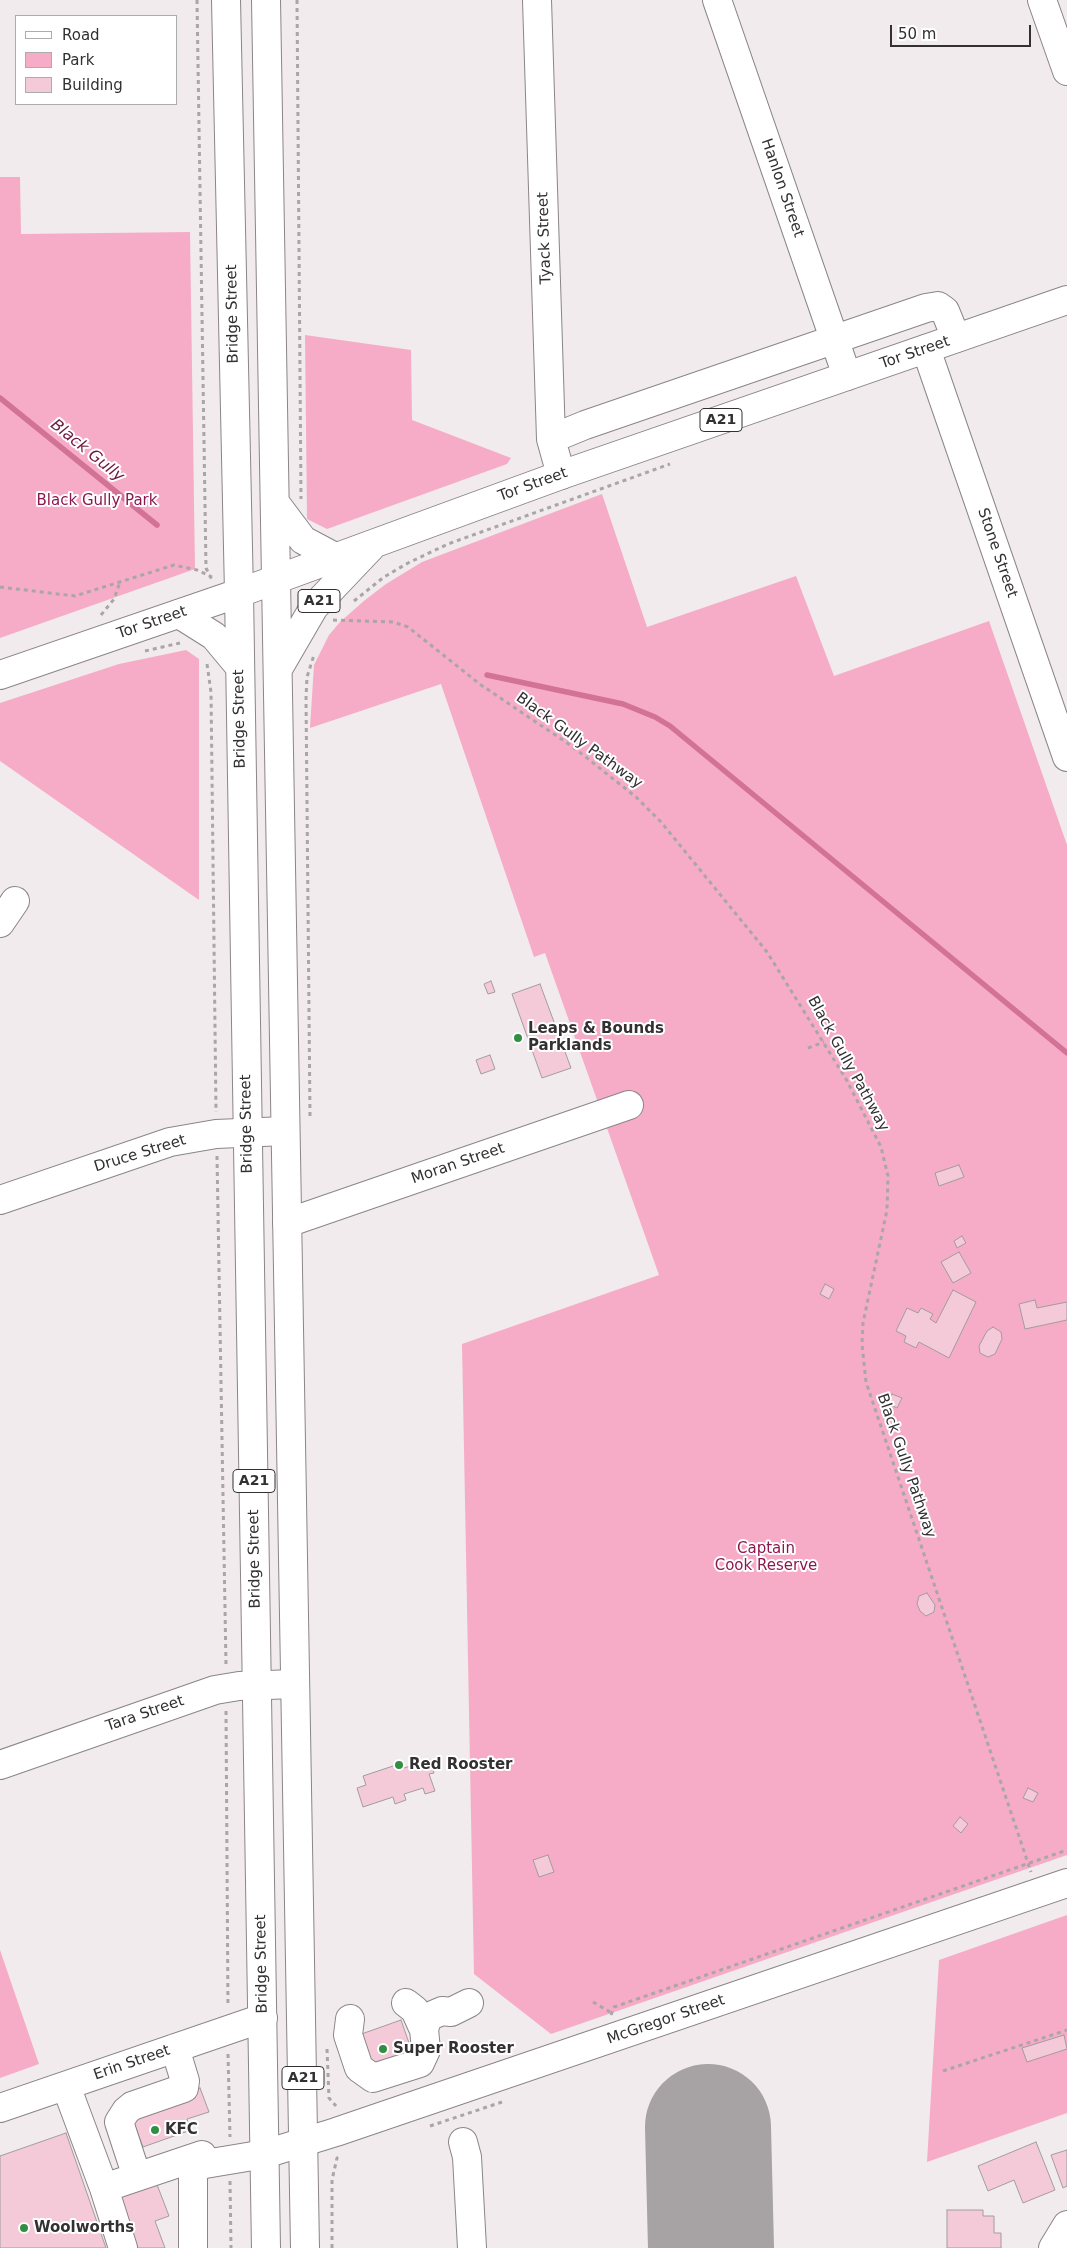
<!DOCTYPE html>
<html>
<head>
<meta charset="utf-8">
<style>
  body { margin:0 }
  #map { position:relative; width:1067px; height:2248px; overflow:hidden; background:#f1ebed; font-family:"DejaVu Sans",sans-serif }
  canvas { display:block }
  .legend { position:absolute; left:15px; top:15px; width:162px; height:90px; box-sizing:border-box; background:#fff; border:1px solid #adacac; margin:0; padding:6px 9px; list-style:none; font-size:15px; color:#323030 }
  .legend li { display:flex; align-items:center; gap:10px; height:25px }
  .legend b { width:25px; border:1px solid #adacac }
  .scale { position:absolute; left:890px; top:25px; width:141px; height:22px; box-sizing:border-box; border:2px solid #323030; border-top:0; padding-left:6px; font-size:15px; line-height:18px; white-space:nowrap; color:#323030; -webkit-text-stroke:4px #fff; paint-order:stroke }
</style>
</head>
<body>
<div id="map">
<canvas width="1067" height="2248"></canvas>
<ul class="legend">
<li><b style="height:6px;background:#fff"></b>Road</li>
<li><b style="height:14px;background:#f6acc6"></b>Park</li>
<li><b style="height:14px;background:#f5cad8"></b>Building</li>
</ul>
<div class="scale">50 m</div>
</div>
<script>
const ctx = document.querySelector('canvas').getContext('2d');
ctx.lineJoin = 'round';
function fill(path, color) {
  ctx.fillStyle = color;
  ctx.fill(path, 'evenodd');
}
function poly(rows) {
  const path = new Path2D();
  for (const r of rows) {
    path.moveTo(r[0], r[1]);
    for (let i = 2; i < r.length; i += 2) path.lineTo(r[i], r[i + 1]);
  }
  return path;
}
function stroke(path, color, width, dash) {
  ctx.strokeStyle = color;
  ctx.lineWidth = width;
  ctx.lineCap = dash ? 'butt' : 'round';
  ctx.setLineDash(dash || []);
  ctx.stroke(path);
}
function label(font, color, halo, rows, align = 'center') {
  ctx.font = font + ' "DejaVu Sans",sans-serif';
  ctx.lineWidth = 4;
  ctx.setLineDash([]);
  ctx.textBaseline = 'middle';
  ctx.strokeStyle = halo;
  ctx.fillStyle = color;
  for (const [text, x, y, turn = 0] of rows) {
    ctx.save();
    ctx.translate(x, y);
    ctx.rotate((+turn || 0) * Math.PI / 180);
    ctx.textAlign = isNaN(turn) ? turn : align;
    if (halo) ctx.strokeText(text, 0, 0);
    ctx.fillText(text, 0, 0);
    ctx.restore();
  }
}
fill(poly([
  [0,177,20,177,21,234,190,232,195,569,0,638],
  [305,335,411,350,412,420,511,458,507,464,327,529,307,519],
  [602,494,647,627,796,576,834,676,989,621,1067,845,1067,1855,551,2034,474,1974,462,1344,659,1275,545,953,534,957,441,684,310,728,314,665,329,635,340,622,365,600,386,584,422,562],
  [186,650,199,659,199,900,0,761,0,703,119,664],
  [1067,1915,1067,2113,927,2162,939,1960],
  [0,1950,39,2064,0,2078]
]), '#f6acc6');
stroke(poly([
  [0,398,157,525],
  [487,675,623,704,655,717,670,726,1067,1053]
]), '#d37297', 5.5);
stroke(poly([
  [708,2127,711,2248]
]), '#a7a2a4', 126);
const building = poly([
  [491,981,495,992,488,994,484,984,491,981],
  [540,984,571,1068,542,1078,512,994,540,984],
  [490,1055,495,1069,481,1074,476,1060,490,1055],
  [959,1165,964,1177,939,1186,935,1173,959,1165],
  [962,1236,966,1243,957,1248,954,1241,962,1236],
  [959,1252,971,1273,953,1283,941,1262,959,1252],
  [825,1284,834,1289,829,1299,820,1294,825,1284],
  [953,1290,976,1302,949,1358,919,1342,916,1348,904,1342,906,1336,896,1331,907,1308,918,1313,921,1308,933,1314,930,1319,936,1323,953,1290],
  [1035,1300,1037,1308,1067,1302,1067,1320,1025,1329,1019,1304,1035,1300],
  [993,1327,1001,1332,1002,1339,995,1354,988,1357,980,1353,979,1346,987,1331,993,1327],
  [892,1394,902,1398,897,1408,887,1403,892,1394],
  [927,1593,935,1605,934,1612,926,1616,920,1611,917,1604,919,1596,927,1593],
  [430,1760,434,1773,429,1774,435,1791,425,1794,423,1788,404,1794,406,1800,395,1804,393,1797,363,1807,357,1788,366,1785,363,1776,402,1763,404,1768,430,1760],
  [1028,1788,1038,1793,1033,1802,1023,1798,1028,1788],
  [960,1817,968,1824,961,1833,953,1826,960,1817],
  [548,1855,554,1872,539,1877,533,1860,548,1855],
  [401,2020,416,2063,383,2074,357,2061,353,2037,401,2020],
  [1064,2035,1067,2049,1027,2062,1022,2048,1064,2035],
  [200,2088,209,2112,187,2119,191,2130,143,2147,130,2113,200,2088],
  [66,2133,106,2248,0,2248,0,2156,66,2133],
  [1036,2142,1055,2190,1023,2203,1014,2180,988,2191,978,2166,1036,2142],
  [1067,2150,1067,2186,1063,2188,1051,2155,1067,2150],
  [156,2182,169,2216,155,2221,165,2248,121,2248,105,2201,156,2182],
  [947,2210,983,2210,983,2216,994,2216,994,2233,1001,2233,1001,2248,947,2248,947,2210]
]);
fill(building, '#f5cad8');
stroke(building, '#a29c9e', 1);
const minor = poly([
  [537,0,551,439,561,475],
  [717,0,847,376],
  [1042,0,1067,71],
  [926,349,1067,757],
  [551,439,585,425,926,308,938,306,945,311,956,338],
  [0,675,239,593],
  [0,923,15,901],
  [0,1200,170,1142,216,1134,285,1131],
  [287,1223,629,1105],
  [0,1765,215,1690,239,1686,295,1684],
  [406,2003,415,2010,424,2030],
  [350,2019,348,2035,359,2068,373,2078,420,2063,426,2050,424,2029,428,2017,442,2011,451,2012,469,2003],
  [66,2086,104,2188,202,2155],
  [0,2108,263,2018],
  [463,2142,467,2157,472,2248],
  [182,2162,193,2168,193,2248],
  [193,2168,205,2164,265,2154,336,2132,1067,1883],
  [137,2177,119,2122,126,2111,132,2106,184,2088,185,2081,175,2048],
  [104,2188,123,2248],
  [1053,2248,1067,2225]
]);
const major = poly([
  [226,0,239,593],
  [266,0,276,579],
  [276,504,303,540,335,557]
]);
const highway = poly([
  [276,579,305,2248],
  [179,614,214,636,239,666],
  [278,669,314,607,371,547],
  [266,2248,239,593,561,475,1067,300]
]);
stroke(minor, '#8b8587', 30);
stroke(major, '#8b8587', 30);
stroke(highway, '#8b8587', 30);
stroke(poly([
  [197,0,206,568,212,580],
  [297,0,301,499],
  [0,587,75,596,174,565,197,570,212,577],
  [354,601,384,577,408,563,448,544,670,464],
  [101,615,114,599,120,582],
  [333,620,393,622,408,627,481,685,573,747,636,797,661,822,767,952,846,1079,881,1147,888,1176,887,1210,863,1323,862,1344,866,1382,1031,1872],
  [145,651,180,643],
  [207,664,211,692,216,1112],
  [808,1048,824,1042],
  [310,1116,306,698,307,677,314,655],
  [217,1156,226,1665],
  [226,1711,228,2007],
  [593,2002,610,2012],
  [611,2015,614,2007,1067,1850],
  [327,2049,329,2098,336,2106],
  [228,2054,230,2137],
  [943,2071,1067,2030],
  [430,2126,502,2102],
  [230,2181,231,2248],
  [332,2248,332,2180,337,2158,341,2156]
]), '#aaa5a7', 3, [4, 4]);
stroke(minor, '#fff', 28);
stroke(major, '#fff', 28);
stroke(highway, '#fff', 28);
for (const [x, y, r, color] of [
  [518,1038,5,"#308f42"],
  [399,1765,5,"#308f42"],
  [383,2049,5,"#308f42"],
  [155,2130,5,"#308f42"],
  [24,2228,5,"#308f42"]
]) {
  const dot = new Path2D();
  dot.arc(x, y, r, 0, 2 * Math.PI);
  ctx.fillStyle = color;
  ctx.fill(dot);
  stroke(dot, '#fff', 2);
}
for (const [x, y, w] of [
  [721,420,42],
  [319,601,42],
  [254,1481,42],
  [303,2078,42]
]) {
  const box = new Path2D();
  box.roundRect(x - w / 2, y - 11.5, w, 23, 4);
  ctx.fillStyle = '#fff';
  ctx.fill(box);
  stroke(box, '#323030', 1);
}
label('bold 14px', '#323030', null, [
  ["A21",721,420],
  ["A21",319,601],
  ["A21",254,1481],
  ["A21",303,2078]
]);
label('15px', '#323030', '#fff', [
  ["Hanlon Street",782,188,71],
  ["Tyack Street",545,238,-92],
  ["Bridge Street",233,314,-91],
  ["Tor Street",915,353,-19],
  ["Tor Street",533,485,-20],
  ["Stone Street",997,553,71],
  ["Tor Street",152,623,-19],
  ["Bridge Street",240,719,-91],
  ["Black Gully Pathway",579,741,36],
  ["Black Gully Pathway",848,1064,61],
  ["Bridge Street",247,1124,-91],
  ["Druce Street",140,1154,-17],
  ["Moran Street",458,1164,-19],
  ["Black Gully Pathway",906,1466,71],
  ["Bridge Street",255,1559,-91],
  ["Tara Street",145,1714,-19],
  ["Bridge Street",262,1964,-91],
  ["McGregor Street",666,2020,-19],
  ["Erin Street",132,2063,-19]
]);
label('15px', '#8d1751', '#fff', [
  ["Black Gully Park",97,501],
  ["Captain",766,1549],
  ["Cook Reserve",766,1566]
]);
label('bold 15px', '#323030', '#fff', [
  ["Leaps & Bounds",528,1029],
  ["Parklands",528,1046],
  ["Red Rooster",409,1765],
  ["Super Rooster",393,2049],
  ["KFC",165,2130],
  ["Woolworths",34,2228]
], 'left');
label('italic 16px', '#6f1841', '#fff', [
  ["Black Gully",87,451,39]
]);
</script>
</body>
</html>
